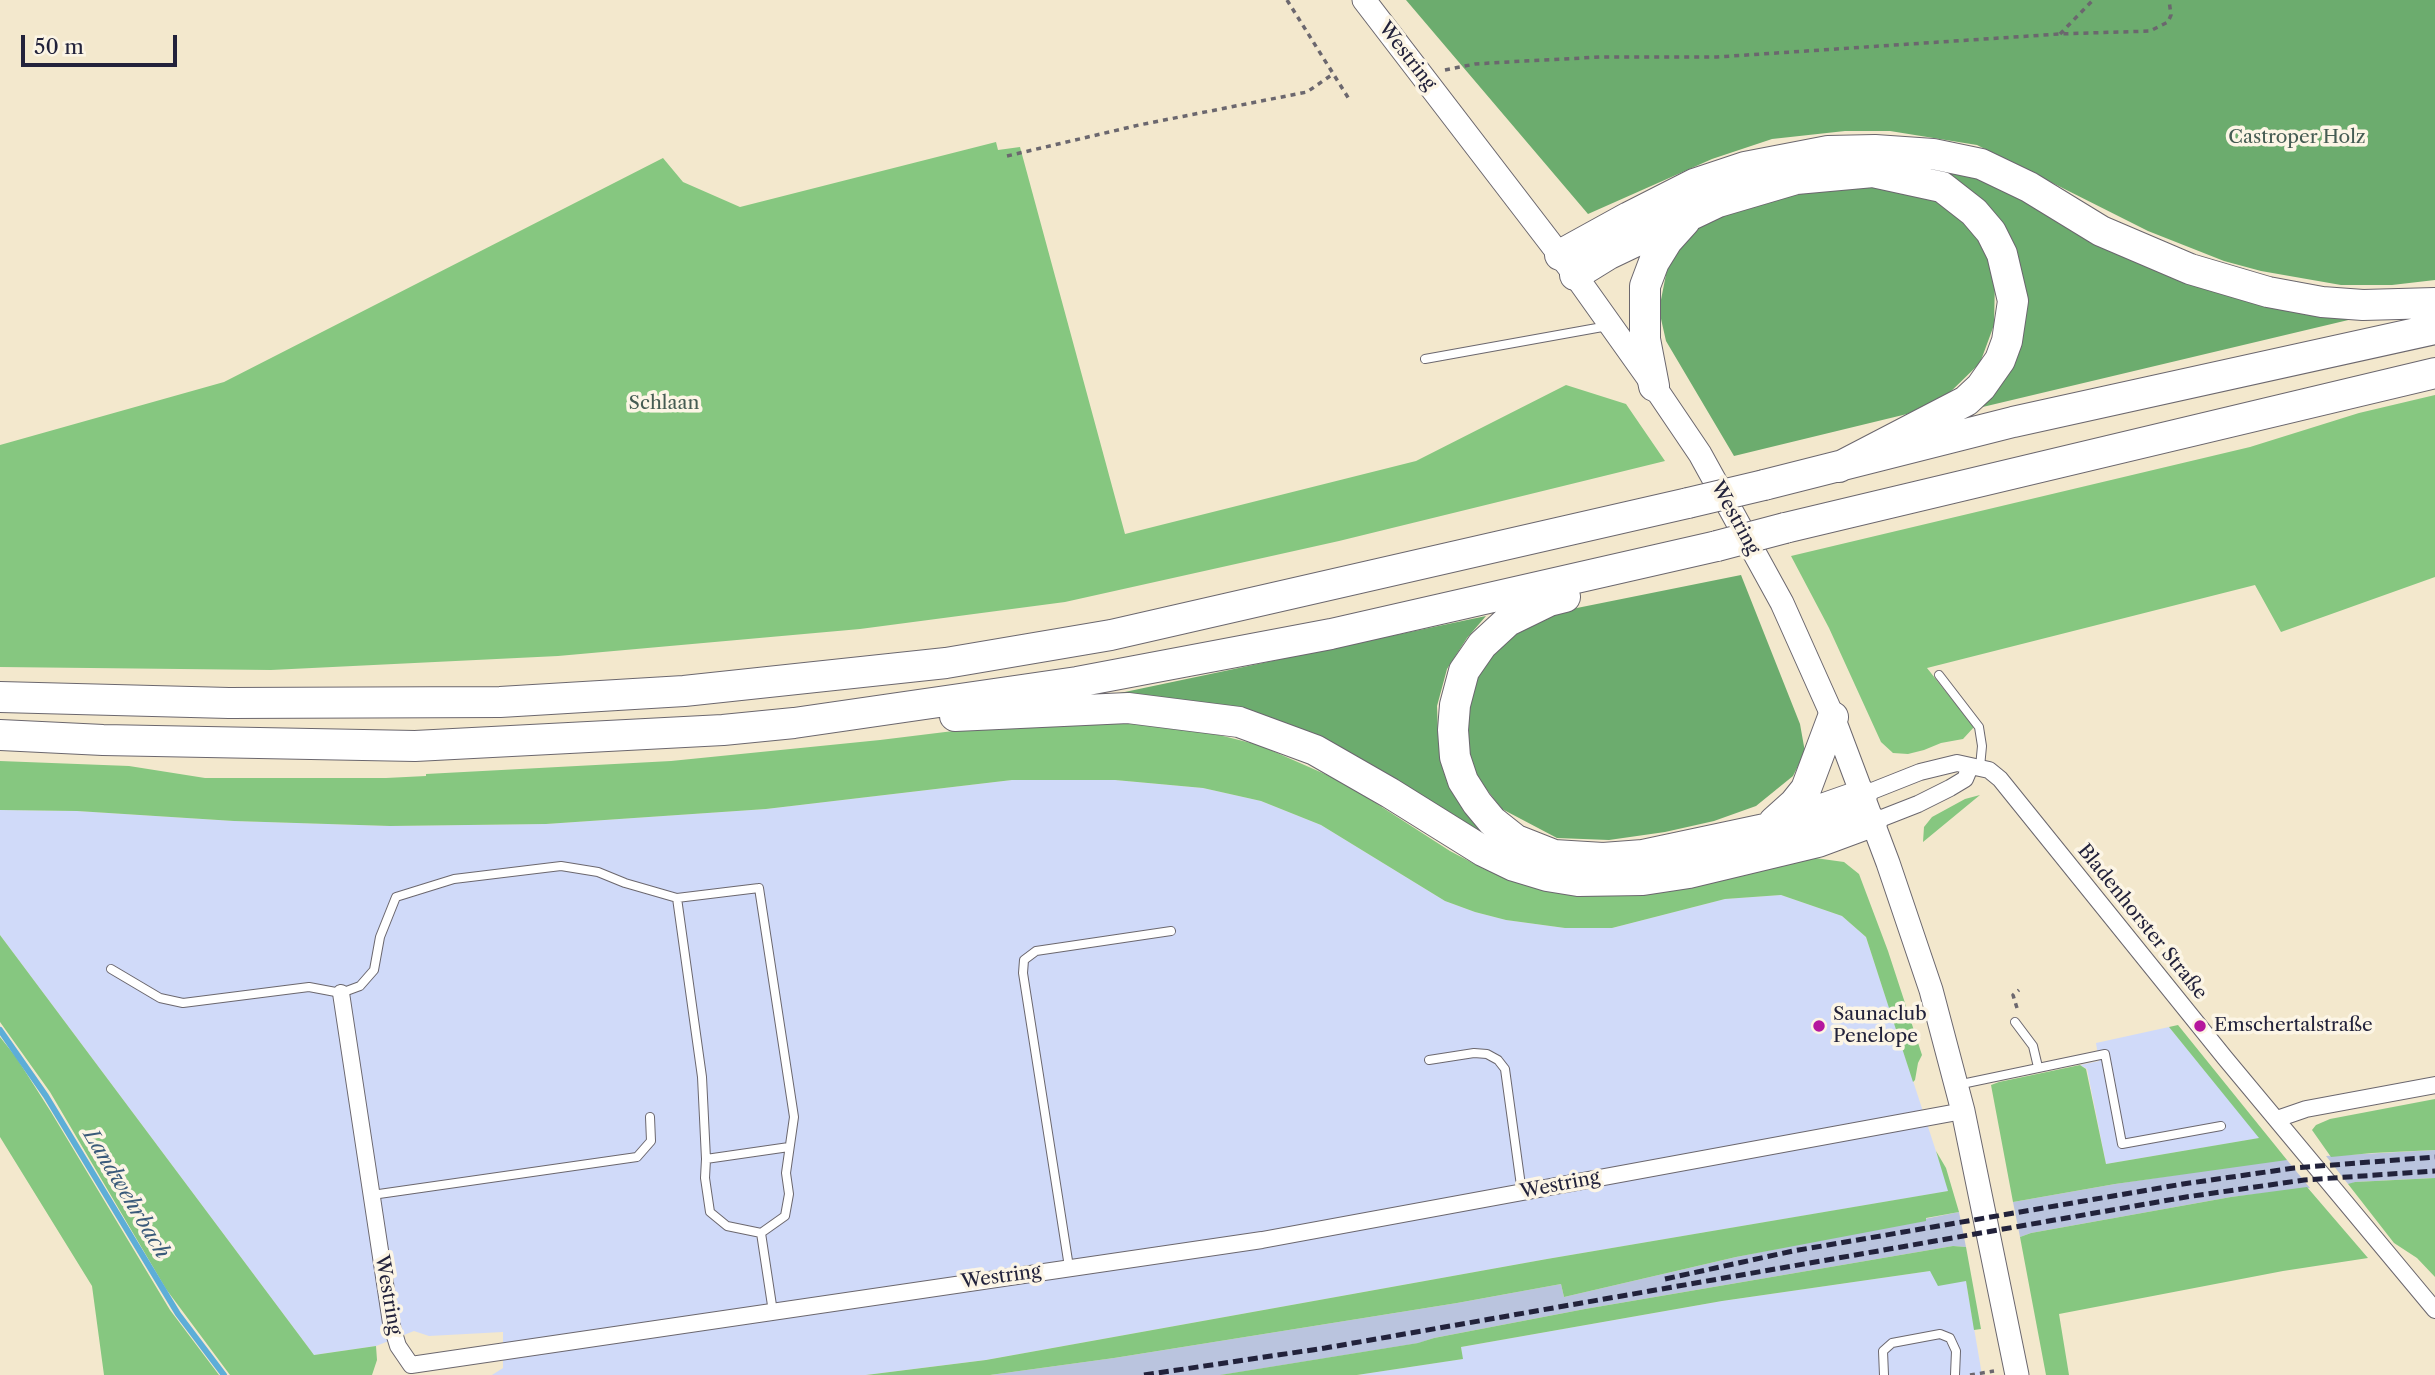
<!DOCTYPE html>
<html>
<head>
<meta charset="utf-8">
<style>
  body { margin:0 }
  #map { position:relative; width:2435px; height:1375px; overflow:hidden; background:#f3e8cd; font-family:"Libre Caslon Text",serif }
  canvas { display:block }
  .scale { position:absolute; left:21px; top:35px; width:156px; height:32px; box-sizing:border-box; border:4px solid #22223b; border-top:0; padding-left:9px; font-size:21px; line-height:24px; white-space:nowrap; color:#22223b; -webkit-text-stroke:5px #fcf5e5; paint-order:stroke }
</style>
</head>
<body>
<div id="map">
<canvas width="2435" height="1375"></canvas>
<div class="scale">50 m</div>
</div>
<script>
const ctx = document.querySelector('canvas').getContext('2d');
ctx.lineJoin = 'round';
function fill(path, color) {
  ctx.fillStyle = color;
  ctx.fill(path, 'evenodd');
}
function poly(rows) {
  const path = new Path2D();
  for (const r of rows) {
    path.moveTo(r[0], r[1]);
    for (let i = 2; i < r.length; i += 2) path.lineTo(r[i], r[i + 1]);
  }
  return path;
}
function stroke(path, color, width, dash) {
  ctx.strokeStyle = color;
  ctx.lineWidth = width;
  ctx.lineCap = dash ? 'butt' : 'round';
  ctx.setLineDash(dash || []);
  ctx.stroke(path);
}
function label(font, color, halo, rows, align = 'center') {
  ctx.font = font + ' "Libre Caslon Text",serif';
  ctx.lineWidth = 7;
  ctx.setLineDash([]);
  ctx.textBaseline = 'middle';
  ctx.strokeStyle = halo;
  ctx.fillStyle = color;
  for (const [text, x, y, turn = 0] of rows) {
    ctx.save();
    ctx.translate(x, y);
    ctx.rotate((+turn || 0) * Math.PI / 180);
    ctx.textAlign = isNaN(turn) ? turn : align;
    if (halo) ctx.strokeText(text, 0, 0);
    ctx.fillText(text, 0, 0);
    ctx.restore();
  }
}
fill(poly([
  [1012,780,1115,780,1203,788,1261,801,1321,825,1445,901,1475,912,1506,920,1565,928,1612,928,1725,899,1781,895,1842,916,1866,937,1949,1191,1547,1259,986,1360,866,1375,492,1375,503,1368,503,1332,429,1336,414,1331,376,1346,314,1355,0,935,0,810,77,811,234,821,390,826,546,824,766,809],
  [2169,1027,2260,1138,2106,1164,2087,1069,2080,1065,2099,1061,2096,1043],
  [1930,1271,1966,1281,1982,1375,1357,1375,1462,1359,1461,1347,1722,1301]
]), '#d0daf9');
fill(poly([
  [2435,1150,2435,1178,2355,1182,2351,1184,2348,1184,2326,1156],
  [2276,1160,2287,1160,2310,1188,2231,1197,2031,1233,2020,1237,2013,1202,2115,1184],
  [1959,1212,1966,1247,1953,1246,1585,1309,1434,1338,1419,1343,1221,1375,990,1375,1114,1358,1457,1303,1561,1284,1564,1297,1736,1257]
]), '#bac4de');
fill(poly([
  [996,142,998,150,1020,147,1125,534,1416,461,1566,385,1626,404,1665,461,1339,541,1065,602,860,629,558,656,271,670,0,667,0,445,224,382,663,158,683,182,740,207],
  [2435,395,2435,577,2281,632,2255,585,1927,668,1974,727,1963,739,1941,743,1924,750,1908,754,1893,753,1881,742,1829,628,1791,556,2250,447,2359,413],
  [1103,721,1195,729,1259,745,1343,782,1450,851,1484,869,1541,890,1571,895,1815,858,1844,862,1859,874,1888,951,1922,1055,1918,1063,1915,1080,1913,1082,1866,937,1842,916,1781,895,1725,899,1612,928,1565,928,1506,920,1475,912,1445,901,1321,825,1261,801,1203,788,1115,780,1012,780,766,809,546,824,390,826,234,821,77,811,0,810,0,761,129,766,205,778,386,778,426,776,426,774,671,761,880,740,986,727],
  [1980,795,1923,842,1924,827,1932,817,1965,799],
  [0,935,314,1355,376,1346,377,1360,372,1375,230,1375,166,1289,50,1092,0,1022],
  [2178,1025,2287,1160,2115,1184,2013,1202,1991,1085,1999,1082,2080,1065,2086,1069,2106,1164,2259,1138,2169,1027],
  [0,1037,16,1057,51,1112,170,1310,219,1375,104,1375,92,1286,0,1137],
  [2435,1099,2435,1150,2372,1153,2331,1157,2312,1130,2316,1125,2330,1119],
  [1936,1151,1946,1168,1959,1212,1926,1218,1926,1221,1736,1257,1564,1297,1561,1284,1457,1303,1114,1358,990,1375,866,1375,986,1360,1547,1259,1948,1191],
  [2435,1178,2435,1277,2417,1258,2394,1243,2348,1184,2355,1182],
  [2307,1187,2368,1258,2283,1271,2059,1314,2069,1375,2046,1375,2020,1237,2031,1233,2231,1197],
  [1953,1246,1966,1247,1981,1329,1974,1330,1966,1281,1938,1286,1930,1271,1722,1301,1461,1347,1463,1359,1357,1375,1220,1375,1418,1343,1434,1338,1585,1309]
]), '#86c780');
fill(poly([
  [1406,0,2435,0,2435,280,2392,285,2341,285,2261,271,2224,261,2148,231,1977,145,1890,131,1845,131,1772,139,1712,159,1588,214],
  [1928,164,1969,168,2093,234,2382,312,1970,410,2014,352,1981,200],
  [1838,188,1905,188,1945,202,1969,227,1987,253,1995,278,1994,325,1980,363,1941,401,1907,414,1734,456,1666,341,1659,310,1669,259,1696,227,1757,201],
  [1741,575,1800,724,1805,752,1793,776,1756,806,1714,821,1665,832,1609,840,1557,838,1502,809,1473,772,1463,747,1471,687,1485,662,1510,636,1557,612],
  [1486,616,1467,638,1447,669,1437,706,1438,734,1443,760,1517,854,1173,700,1120,693]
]), '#6cac6e');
stroke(poly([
  [0,1030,46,1096,178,1314,224,1375]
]), '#5daed8', 6);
const service = poly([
  [1425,359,1608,326],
  [1939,675,1979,727,1982,746,1980,767],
  [759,888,794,1117,786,1173,789,1194,785,1216,761,1233,727,1226,710,1212,705,1178,706,1159,702,1077,677,898,759,888],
  [111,969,160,998,183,1003,309,987,341,993,360,986,374,970,380,937,396,897,454,879,561,866,598,872,625,883,677,898],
  [2015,1022,2033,1046,2038,1067],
  [1429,1060,1474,1053,1487,1054,1498,1060,1505,1069,1522,1193],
  [1957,1085,2105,1054,2122,1144,2221,1126],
  [706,1159,789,1147],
  [372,1195,637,1157,651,1141,650,1117],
  [761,1233,773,1312],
  [1069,1267,1023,973,1024,960,1036,951,1171,931],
  [1884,1375,1883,1351,1892,1343,1940,1334,1950,1338,1956,1351,1955,1375]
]);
const minor = poly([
  [1862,795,1920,772,1957,763,1989,770,2000,779,2225,1058,2435,1310],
  [1872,822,1918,804,1950,788,1965,779,1970,767],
  [341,993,391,1323,398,1346,411,1365,1262,1240,1963,1111],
  [2277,1119,2306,1109,2435,1085]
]);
const secondary = poly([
  [1364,0,1575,275,1654,386,1700,454,1782,603,1833,717,1888,863,1931,990,1963,1111,2017,1375]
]);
const motorway = poly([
  [1560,255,1629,217,1694,184,1745,167,1828,151,1875,150,1933,154,1981,164,2029,187,2101,231,2190,269,2268,292,2322,302,2363,305,2435,303],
  [1575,275,1609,254,1718,202,1796,179,1873,172,1942,187,1974,212,1991,232,2002,254,2013,301,2007,341,2000,360,1981,387,1966,401,1839,467],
  [1654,386,1645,339,1645,286,1654,262,1667,241,1685,221],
  [1764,485,2013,422,2435,329],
  [1785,528,2435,373],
  [1565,597,1549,601,1508,621,1482,645,1464,671,1455,705,1453,730,1455,757,1463,781,1477,803,1492,821,1516,840,1554,855,1603,858,1643,855,1765,829,1862,795],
  [0,697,229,703,500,702,684,691,946,663,1111,635,1688,503],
  [955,716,1128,708,1239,722,1315,750,1390,793,1483,851,1514,866,1547,876,1578,881,1643,880,1689,873,1818,842,1872,822],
  [0,735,103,740,415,746,723,730,794,723,1077,682,1331,634,1717,546],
  [1774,822,1794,804,1806,789,1833,717]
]);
stroke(service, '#6b676e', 10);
stroke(minor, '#6b676e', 18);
stroke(secondary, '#6b676e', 25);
stroke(motorway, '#6b676e', 32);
stroke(poly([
  [1287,0,1349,99],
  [2060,34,2093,0],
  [1445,70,1475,64,1524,61,1601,57,1717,57,2059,34,2150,31,2168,22,2171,15,2169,0],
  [1007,156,1139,125,1307,92,1333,74],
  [2017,1008,2013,995,2019,990],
  [1970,1375,1994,1371]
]), '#6b676e', 3.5, [5, 5]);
stroke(service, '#fff', 8);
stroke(minor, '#fff', 16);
stroke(secondary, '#fff', 23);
stroke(motorway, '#fff', 30);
stroke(poly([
  [1665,1279,1793,1251,2183,1184,2294,1168,2435,1157],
  [1144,1375,1325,1348,2186,1197,2304,1180,2435,1171]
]), '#22223b', 5, [10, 5]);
const motorwayBridge = poly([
  [1688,503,1764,485],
  [1717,546,1785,528]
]);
stroke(motorwayBridge, '#6b676e', 32, []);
stroke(motorwayBridge, '#fff', 30);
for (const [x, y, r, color] of [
  [1819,1026,7,"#b5179e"],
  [2200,1026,7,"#b5179e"]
]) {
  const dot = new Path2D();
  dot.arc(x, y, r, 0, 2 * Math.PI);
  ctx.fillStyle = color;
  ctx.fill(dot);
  stroke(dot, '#fcf5e5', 2.5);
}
label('19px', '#22223b', '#fcf5e5', [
  ["Westring",1407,56,52],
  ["Westring",1735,518,61],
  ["Bladenhorster Straße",2142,922,51],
  ["Westring",1560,1185,-11],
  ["Westring",1001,1277,-8],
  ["Westring",388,1295,80]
]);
label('19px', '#455c53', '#fcf5e5', [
  ["Castroper Holz",2297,138],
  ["Schlaan",664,404]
]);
label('19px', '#22223b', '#fcf5e5', [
  ["Saunaclub",1833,1015],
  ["Penelope",1833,1037],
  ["Emschertalstraße",2214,1026]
], 'left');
label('italic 21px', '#3a5a7a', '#fcf5e5', [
  ["Landwehrbach",126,1194,59]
]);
</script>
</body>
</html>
